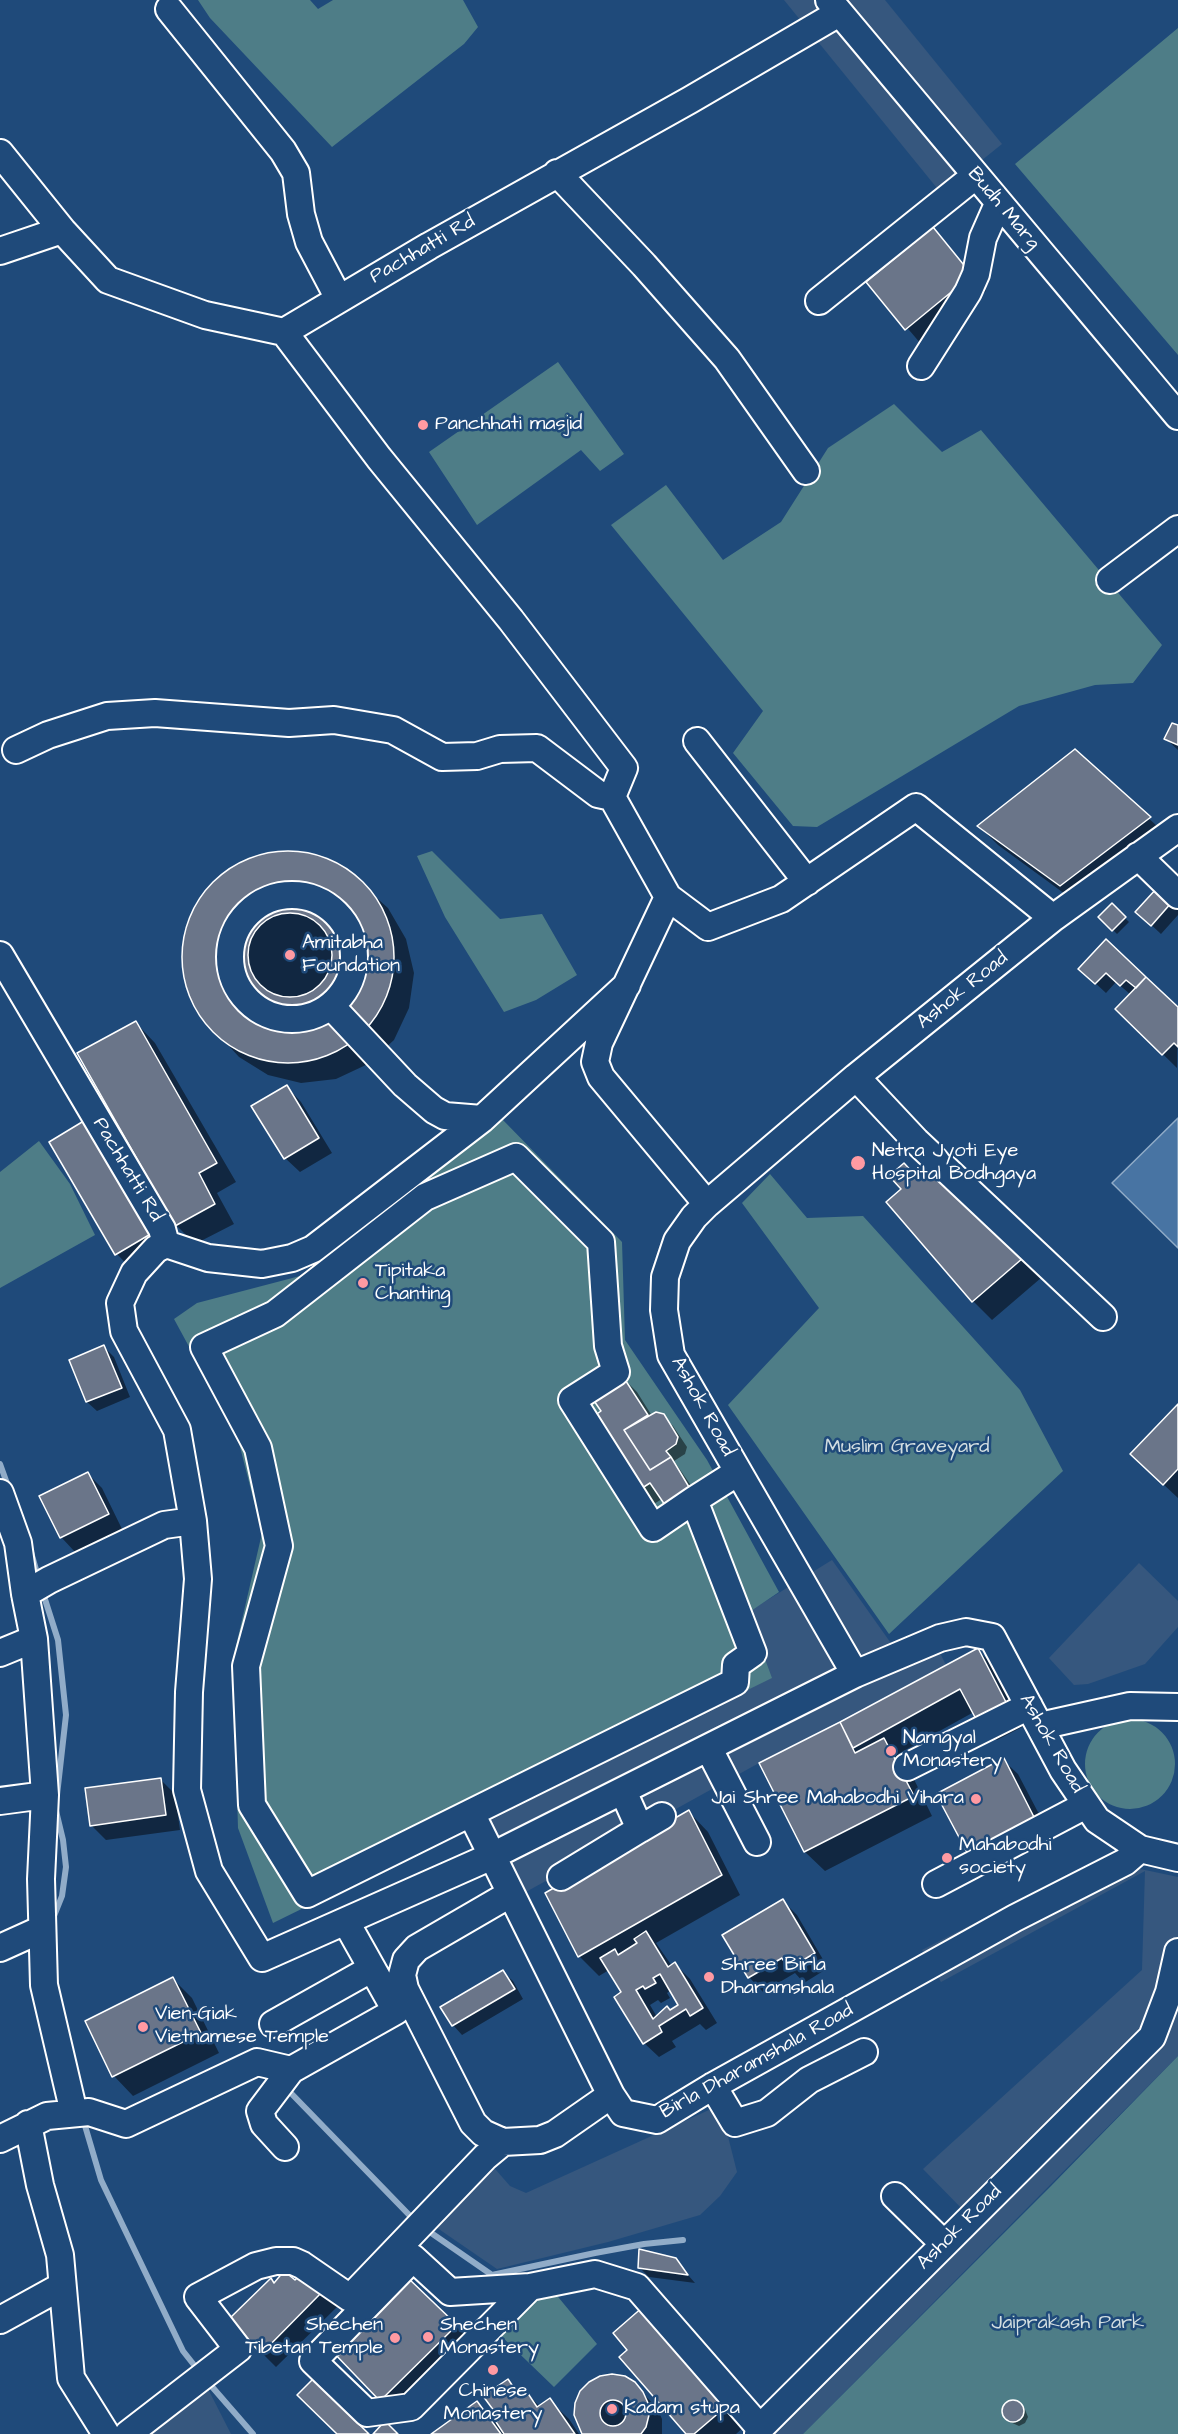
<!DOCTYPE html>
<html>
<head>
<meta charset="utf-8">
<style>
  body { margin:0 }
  canvas { display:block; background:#1f4a7a }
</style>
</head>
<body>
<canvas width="1178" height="2434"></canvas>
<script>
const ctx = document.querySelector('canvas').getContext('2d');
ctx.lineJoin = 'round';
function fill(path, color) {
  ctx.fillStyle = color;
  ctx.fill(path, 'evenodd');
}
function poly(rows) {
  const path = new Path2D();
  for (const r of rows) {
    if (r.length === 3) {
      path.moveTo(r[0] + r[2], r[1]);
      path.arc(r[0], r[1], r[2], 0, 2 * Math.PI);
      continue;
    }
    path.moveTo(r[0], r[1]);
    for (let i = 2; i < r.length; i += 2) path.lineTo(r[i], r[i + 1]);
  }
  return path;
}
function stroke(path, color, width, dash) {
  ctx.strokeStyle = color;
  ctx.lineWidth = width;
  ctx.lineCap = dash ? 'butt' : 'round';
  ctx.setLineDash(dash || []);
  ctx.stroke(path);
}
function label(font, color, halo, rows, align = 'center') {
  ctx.font = font + ' "Architects Daughter",sans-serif';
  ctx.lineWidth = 5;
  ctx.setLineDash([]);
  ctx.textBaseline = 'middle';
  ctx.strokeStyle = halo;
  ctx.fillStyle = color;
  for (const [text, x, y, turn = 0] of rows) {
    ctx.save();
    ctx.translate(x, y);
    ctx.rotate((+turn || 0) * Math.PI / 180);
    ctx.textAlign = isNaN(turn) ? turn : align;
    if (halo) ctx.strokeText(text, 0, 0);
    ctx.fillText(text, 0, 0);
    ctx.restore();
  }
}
fill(poly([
  [784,0,885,0,1002,144,941,193],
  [832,1560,900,1656,934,1641,946,1665,759,1763,524,1893,488,1816,771,1678,748,1612],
  [1139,1563,1178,1601,1178,1627,1145,1664,1088,1684,1074,1685,1049,1658],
  [1098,1860,1178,1877,1178,2056,803,2434,758,2434,970,2217,923,2169,1142,1970,1145,1871,941,1982,922,1950],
  [720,2105,737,2172,720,2196,700,2215,608,2242,497,2269,430,2223,489,2162,510,2186,526,2193],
  [206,2385,231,2434,141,2434]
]), '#36577e');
fill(poly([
  [198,0,310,0,318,9,333,0,463,0,478,27,464,44,332,147,210,18],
  [1178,28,1178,355,1015,164],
  [558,362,624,454,600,471,581,450,477,525,429,452],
  [894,404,942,452,981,430,1162,645,1133,683,1095,685,1019,706,817,827,793,826,733,753,763,711,611,525,666,485,723,560,781,522,828,448],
  [432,851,500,919,542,914,577,975,536,1000,504,1012,445,917,417,856],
  [502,1119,622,1242,625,1340,707,1460,779,1592,748,1613,772,1678,273,1923,238,1828,233,1659,262,1533,237,1435,174,1319,197,1303,300,1276],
  [39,1141,70,1184,95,1235,0,1288,0,1172],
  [770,1174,807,1218,863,1216,1020,1390,1063,1471,889,1634,728,1405,819,1308,742,1203],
  [1130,1764,45],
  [1178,2056,1178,2434,803,2434,1051,2186],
  [554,2292,597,2344,554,2387,499,2334,542,2293]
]), '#4e7d87');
const water = poly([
  [1178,1118,1178,1248,1112,1183,1178,1118]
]);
fill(water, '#4874a3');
stroke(water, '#91acc8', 1.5);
fill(poly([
  [933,229,986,291,921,344,868,282],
  [1178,727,1178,750,1166,739],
  [1075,751,1169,837,1080,905,998,845,979,826],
  [273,853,308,854,341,866,388,908,406,939,414,973,409,1008,394,1040,368,1064,336,1079,301,1083,268,1075,239,1057,197,1011,185,979,184,945,193,912,213,884,240,864],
  [1157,891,1178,910,1178,915,1161,934,1147,921],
  [1112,905,1129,922,1117,934,1100,917],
  [1080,969,1145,978,1178,1009,1177,1068,1117,1009,1131,995,1116,982,1106,993],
  [136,1023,155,1043,236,1182,217,1193,234,1224,195,1244,176,1225],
  [287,1087,301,1102,332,1153,300,1172,285,1158],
  [51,1142,173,1252,136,1274,117,1254],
  [970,1195,1041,1278,992,1320,973,1301],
  [104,1347,114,1357,130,1397,97,1411,87,1402,71,1360],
  [622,1377,637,1392,652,1416,663,1416,673,1426,687,1447,685,1454,674,1461,706,1507,662,1499,652,1505,637,1491,603,1412],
  [1178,1407,1178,1498,1147,1469],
  [87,1473,102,1488,122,1529,75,1552,61,1537],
  [978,1650,997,1670,1026,1725,997,1740,978,1721,974,1712,898,1754,904,1759,932,1816,825,1871,805,1852,761,1764],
  [1003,1760,1018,1774,1050,1835,985,1870],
  [160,1779,175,1794,180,1830,106,1840,91,1825],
  [689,1812,708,1832,740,1895,656,1943,672,1966,675,1964,690,1979,717,2023,706,2030,700,2024,672,2041,676,2047,659,2057,644,2043,623,1993,609,1970,599,1976,579,1956],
  [671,1990,680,2005,657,2017,650,2005,658,2000,661,2003,670,1998,667,1993],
  [783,1901,797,1915,828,1968,804,1983,795,1973,763,1992,749,1977],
  [503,1972,513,1981,523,1999,462,2035,453,2025],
  [173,1979,192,1998,219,2053,133,2096,114,2076],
  [675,2260,695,2283,649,2277,639,2267],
  [295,2282,323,2291,338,2306,276,2367,262,2353,275,2284],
  [644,2309,746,2425,736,2434,688,2434,629,2350],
  [456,2326,475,2345,400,2420,335,2351],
  [507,2380,521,2394,525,2391,540,2407,549,2400,569,2419,579,2434,433,2434,477,2403,497,2423,502,2420],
  [634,2384,657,2408,662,2419,662,2434,584,2434,576,2415],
  [1013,2401,1024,2407,1028,2417,1025,2423,1019,2426,1010,2422,1003,2411,1005,2405]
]), '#0007');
stroke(poly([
  [0,1464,9,1489],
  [31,1552,39,1580],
  [42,1590,58,1640,66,1715,57,1795],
  [52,1921,62,1896,66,1867,63,1840,56,1811],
  [285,2087,416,2222],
  [83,2119,101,2180,183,2351,198,2370],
  [424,2228,492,2275,595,2253,644,2244,683,2240],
  [207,2381,253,2434]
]), '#91acc8', 6);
const building = poly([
  [933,227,972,275,905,330,866,282,933,227],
  [1172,723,1178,725,1178,745,1164,739,1172,723],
  [1075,749,1151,817,1060,886,977,826,1075,749],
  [288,957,106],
  [1157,888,1172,902,1151,926,1135,912,1157,888],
  [1112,903,1126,917,1112,931,1098,917,1112,903],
  [290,955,42],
  [1106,939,1146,977,1136,988,1126,980,1120,986,1106,973,1095,984,1078,969,1106,939],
  [1146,977,1178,1007,1178,1047,1174,1043,1162,1055,1115,1009,1146,977],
  [136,1021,217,1163,199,1173,215,1204,175,1226,77,1053,136,1021],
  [287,1085,319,1138,284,1159,251,1106,287,1085],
  [87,1119,154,1232,115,1255,49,1142,87,1119],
  [932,1160,1023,1258,972,1302,886,1202,901,1189,889,1176,904,1163,915,1175,932,1160],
  [104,1345,122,1388,86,1402,69,1360,104,1345],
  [622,1375,648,1415,624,1430,650,1470,671,1457,692,1492,667,1508,650,1483,636,1492,594,1416,601,1411,590,1395,622,1375],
  [1178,1404,1178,1469,1163,1485,1130,1454,1178,1404],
  [656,1412,664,1414,678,1437,676,1444,666,1451,671,1457,650,1470,624,1430,656,1412],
  [88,1472,109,1514,60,1538,39,1496,88,1472],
  [978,1648,1008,1706,977,1721,960,1689,853,1748,840,1722,978,1648],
  [840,1722,855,1753,884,1738,914,1796,804,1852,759,1763,840,1722],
  [1004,1758,1036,1821,969,1856,936,1794,1004,1758],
  [161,1778,166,1815,90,1826,85,1788,161,1778],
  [689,1810,722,1875,578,1957,545,1893,689,1810],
  [783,1899,815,1953,788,1969,782,1958,748,1978,722,1935,783,1899],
  [646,1931,668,1967,675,1962,703,2008,690,2016,686,2009,659,2026,662,2032,643,2044,614,1997,621,1992,600,1958,615,1949,618,1955,637,1943,634,1939,646,1931],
  [660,1974,678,2005,670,2010,667,2006,653,2019,636,1990,643,1986,645,1989,656,1983,653,1978,660,1974],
  [503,1970,515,1989,452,2026,440,2007,503,1970],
  [173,1977,201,2033,112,2077,85,2021,173,1977],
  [639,2249,676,2258,688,2275,638,2268,639,2249],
  [284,2271,295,2280,303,2272,324,2290,261,2354,230,2318,271,2278,274,2283,284,2271],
  [407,2277,457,2325,380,2401,332,2351,407,2277],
  [644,2306,728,2405,694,2434,686,2434,619,2357,627,2350,613,2333,644,2306],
  [612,2374,625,2376,635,2382,643,2392,648,2403,649,2415,646,2427,641,2434,582,2434,574,2415,575,2403,580,2391,589,2382,600,2376,612,2374],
  [313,2379,369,2434,337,2434,297,2395,313,2379],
  [508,2379,518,2394,525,2389,537,2407,550,2398,575,2434,504,2434,496,2422,500,2419,483,2396,508,2379],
  [1013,2411,11],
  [613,2413,13],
  [477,2401,501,2434,431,2434,477,2401],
  [385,2421,398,2434,373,2434,385,2421]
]);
fill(building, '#6a7589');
stroke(building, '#fff', 1.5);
const minor = poly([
  [829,0,1178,416],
  [169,9,283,151,296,173,301,214,309,242,339,299],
  [0,153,62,230,108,280,205,315,284,332,429,246,690,100,839,13],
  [557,173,644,265,727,359,806,471],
  [0,251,62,230],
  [819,301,975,176],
  [284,332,379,458,511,620,624,768,612,797,668,897,708,927,781,899,916,807,1053,918],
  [921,366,968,292,976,274,983,238,998,204],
  [1110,580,1178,529],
  [697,741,807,882],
  [16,750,48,735,107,716,155,713,289,723,334,720,393,730,442,757,477,756,500,749,537,748,598,794,612,797],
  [1178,828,1053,918,856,1077,707,1204,694,1217,677,1241,665,1277,664,1310,671,1355,855,1674,940,1638,966,1632,992,1637,1063,1770,1097,1820,1140,1849,1178,1858],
  [1138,856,1178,895],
  [292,957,62],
  [668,897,599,1043,595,1062,601,1077,707,1204],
  [0,955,162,1229,166,1244,156,1249,134,1273,120,1303,124,1331,177,1430,193,1521,198,1579,189,1692,187,1790,209,1871,262,1958,492,1856,855,1674],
  [331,1006,405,1085,434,1110,445,1116,482,1119],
  [856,1077,916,1141,1103,1317],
  [166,1244,208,1258,262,1264,292,1258,313,1249,482,1119,627,985],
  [0,1493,18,1543,25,1594,34,1639,45,1795,41,1879,44,1985,74,2113],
  [694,1500,653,1528,572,1400,616,1372,608,1346,601,1242,516,1157,425,1197,275,1314,204,1347,258,1448,279,1546,246,1666,252,1805,307,1894,735,1682,736,1665,753,1653,694,1500,738,1472],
  [25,1594,49,1580,164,1525,193,1521],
  [0,1653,34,1639],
  [1040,1726,1130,1706,1178,1707],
  [709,1749,757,1842],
  [907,1767,1029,1706],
  [0,1801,45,1795],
  [471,1813,611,2095,623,2113,657,2120,713,2086,1015,1918,1125,1862,1140,1849],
  [640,1829,662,1816],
  [561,1877,640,1829,623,1791],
  [936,1884,1086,1805],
  [510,1894,417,1948,406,1960,402,1975,405,1989,473,2123,483,2133,503,2142,540,2140,555,2134,611,2095],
  [0,1948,42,1929],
  [273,2024,371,1969],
  [713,2086,735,2123,767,2113,809,2080,864,2052],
  [28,2124,40,2185,60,2255,71,2378,106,2434],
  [0,2139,47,2116,89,2112,126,2124,257,2062,291,2070,396,2011,346,1922],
  [285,2147,264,2124,260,2111,291,2070],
  [895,2196,944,2244],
  [530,2287,411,2407,367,2413,313,2361,413,2258,450,2292,530,2287,595,2274,637,2287,760,2428],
  [0,2320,62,2286],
  [128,2434,238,2349,198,2297,256,2266,276,2261,293,2261,302,2265,350,2298,485,2157,503,2142],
  [758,2434,760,2428,1152,2037,1169,1992,1178,1952]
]);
stroke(minor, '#fff', 30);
stroke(minor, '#1f4a7a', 26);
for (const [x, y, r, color] of [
  [423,425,6,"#ff9aa2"],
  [290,955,6,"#ff9aa2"],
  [858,1163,8,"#ff9aa2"],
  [363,1283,6,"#ff9aa2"],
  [891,1751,6,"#ff9aa2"],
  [976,1799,6,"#ff9aa2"],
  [947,1858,6,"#ff9aa2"],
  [709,1977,6,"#ff9aa2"],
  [143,2027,6,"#ff9aa2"],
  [428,2337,6,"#ff9aa2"],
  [395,2338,6,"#ff9aa2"],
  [493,2370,6,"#ff9aa2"],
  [612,2409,6,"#ff9aa2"]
]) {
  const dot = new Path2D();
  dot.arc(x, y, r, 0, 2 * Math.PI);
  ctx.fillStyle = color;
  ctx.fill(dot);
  stroke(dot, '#1f4a7a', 2);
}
label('20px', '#fff', '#1f4a7a', [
  ["Budh Marg",1003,209,50],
  ["Pachhatti Rd",423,250,-30],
  ["Ashok Road",963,991,-39],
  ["Pachhatti Rd",127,1170,59],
  ["Ashok Road",702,1407,61],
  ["Ashok Road",1051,1744,60],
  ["Birla Dharamshala Road",757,2062,-29],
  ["Ashok Road",960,2228,-45]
]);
label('20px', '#fff', '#1f4a7a', [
  ["Panchhati masjid",435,425],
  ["Amitabha",302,944],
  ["Foundation",302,967],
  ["Netra Jyoti Eye",872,1152],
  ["Hospital Bodhgaya",872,1175],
  ["Tipitaka",375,1272],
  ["Chanting",375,1295],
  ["Namgyal",903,1739],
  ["Monastery",903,1762],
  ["Jai Shree Mahabodhi Vihara",964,1799,"right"],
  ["Mahabodhi",959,1846],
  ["society",959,1869],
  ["Shree Birla",721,1966],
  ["Dharamshala",721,1989],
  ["Vien-Giak",155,2015],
  ["Vietnamese Temple",155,2038],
  ["Shechen",383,2326,"right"],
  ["Tibetan Temple",383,2349,"right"],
  ["Shechen",440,2326],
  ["Monastery",440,2349],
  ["Chinese",493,2392,"center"],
  ["Monastery",493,2415,"center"],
  ["Kadam stupa",624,2409]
], 'left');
label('20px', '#d3dee1', '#1f4a7a', [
  ["Muslim Graveyard",907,1448],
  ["Jaiprakash Park",1068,2324]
]);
</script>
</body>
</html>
